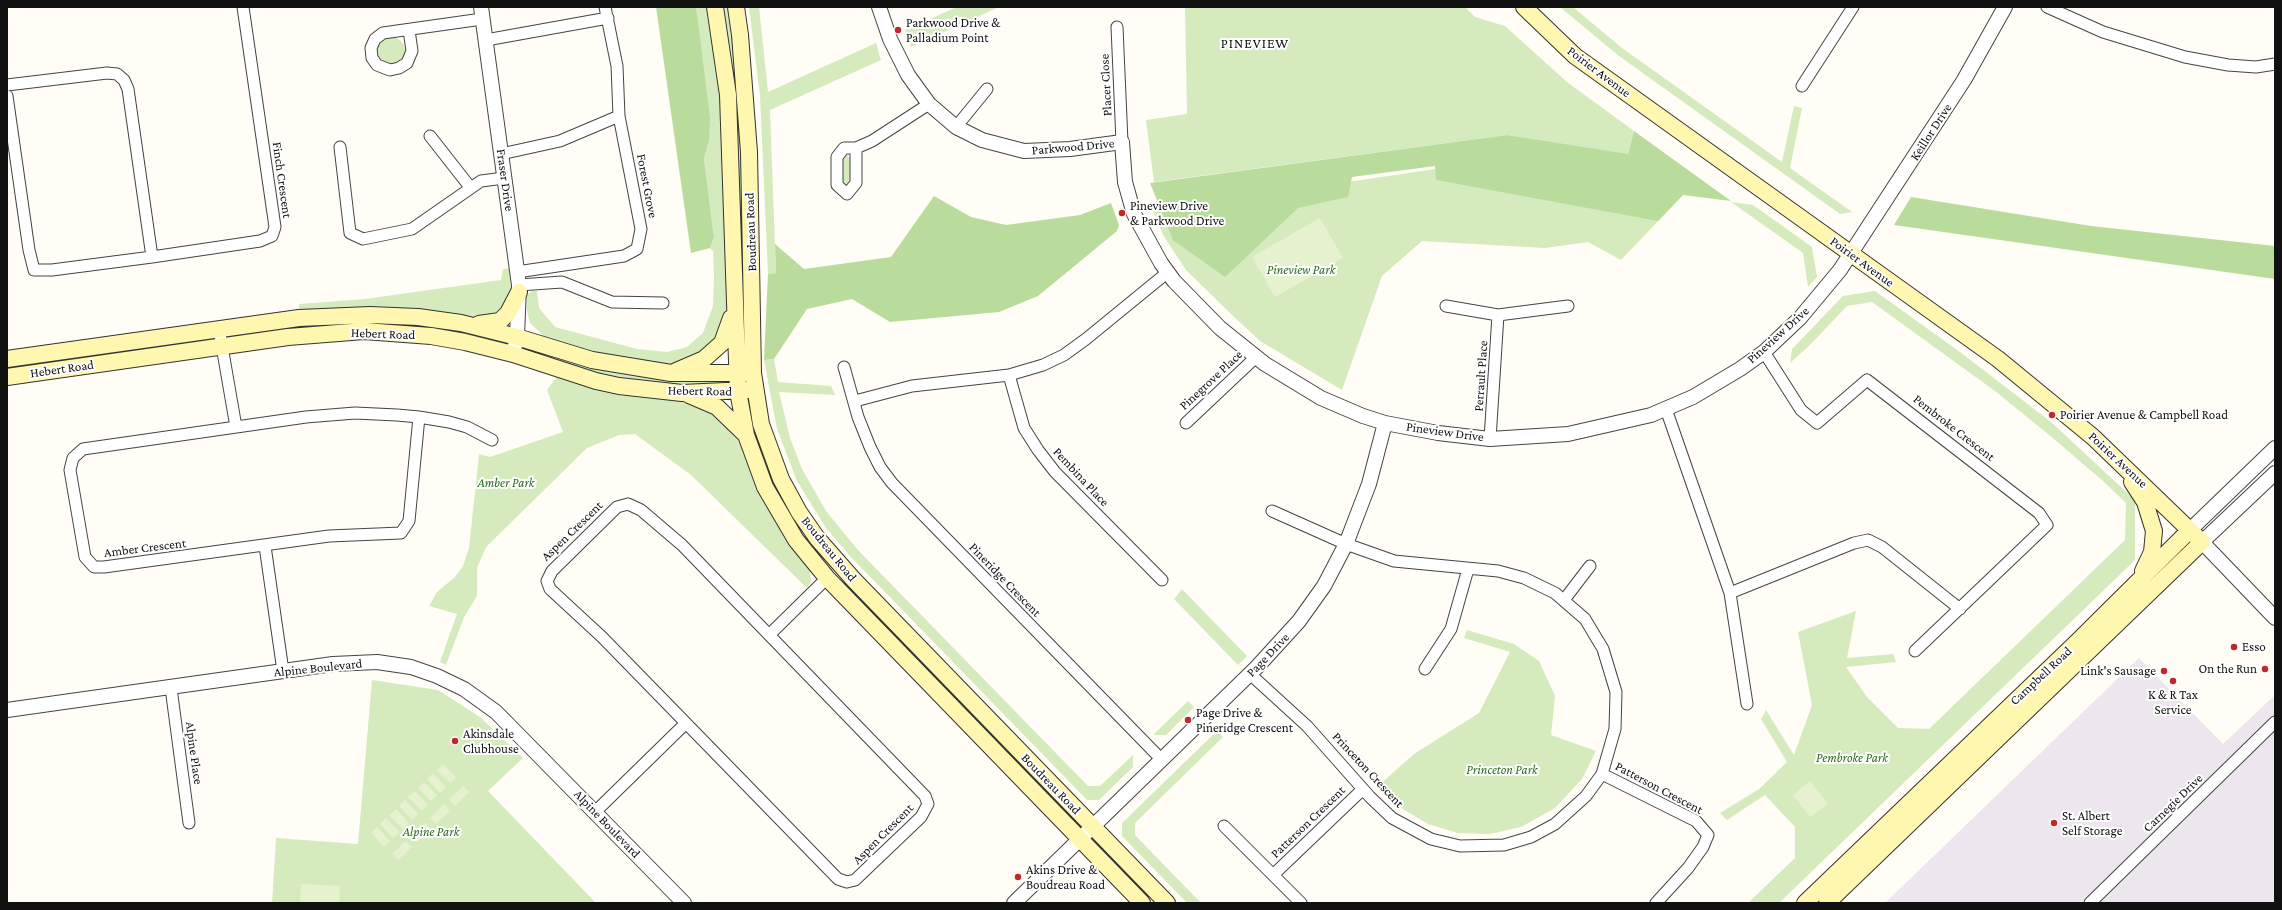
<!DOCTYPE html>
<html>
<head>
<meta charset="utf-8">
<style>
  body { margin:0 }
  #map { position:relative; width:2282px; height:910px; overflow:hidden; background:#fffdf5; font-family:"Crimson Pro",serif }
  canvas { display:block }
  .frame { position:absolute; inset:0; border:8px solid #111; pointer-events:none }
</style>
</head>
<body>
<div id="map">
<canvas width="2282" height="910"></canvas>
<div class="frame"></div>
</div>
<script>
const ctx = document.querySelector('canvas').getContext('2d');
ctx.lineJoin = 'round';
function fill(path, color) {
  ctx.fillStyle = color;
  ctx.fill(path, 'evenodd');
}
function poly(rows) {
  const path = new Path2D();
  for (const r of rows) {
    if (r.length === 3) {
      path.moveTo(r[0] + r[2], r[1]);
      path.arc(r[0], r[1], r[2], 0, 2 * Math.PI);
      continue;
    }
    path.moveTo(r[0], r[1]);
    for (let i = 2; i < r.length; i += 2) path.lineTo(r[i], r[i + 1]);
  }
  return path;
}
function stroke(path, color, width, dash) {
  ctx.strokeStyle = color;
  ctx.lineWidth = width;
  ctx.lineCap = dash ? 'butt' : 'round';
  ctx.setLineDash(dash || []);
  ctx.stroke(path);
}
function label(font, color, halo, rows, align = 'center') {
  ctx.font = font + ' "Crimson Pro",serif';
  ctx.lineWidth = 4;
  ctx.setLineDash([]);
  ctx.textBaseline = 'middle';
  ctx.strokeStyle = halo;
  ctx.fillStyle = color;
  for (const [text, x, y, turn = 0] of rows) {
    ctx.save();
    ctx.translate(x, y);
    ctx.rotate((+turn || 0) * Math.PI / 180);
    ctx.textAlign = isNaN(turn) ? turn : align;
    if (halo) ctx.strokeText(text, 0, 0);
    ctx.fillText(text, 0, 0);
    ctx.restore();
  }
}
fill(poly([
  [2139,658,2223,744,2275,695,2275,903,1885,903]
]), '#eee6ef');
fill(poly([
  [695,7,711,7,725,142,728,303,726,314,719,333,710,347,673,366,603,357,547,339,530,323,527,311,526,295,532,291,537,291,539,308,555,327,637,349,667,352,687,347,703,333,713,306,714,276,713,251,710,248,714,237,704,159,709,140],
  [723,7,728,7,731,21,743,156,747,346,743,362,726,29],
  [749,7,759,7,768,92,876,43,881,60,770,110,776,273,768,274,760,96],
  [957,7,999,7,911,47,905,30],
  [1185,7,1465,7,1475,17,1505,26,1567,82,1634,131,1628,155,1507,135,1154,182,1146,120,1187,114],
  [1560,7,1573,7,1622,48,1782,162,1794,106,1802,108,1790,168,1852,212,1840,214,1619,56],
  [391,51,14],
  [846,155,850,158,851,183,848,187,842,184,842,159],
  [1489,161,1683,195,1621,260,1588,242,1545,248,1422,241,1382,276,1342,390,1260,341,1232,315,1186,270,1163,235,1153,211],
  [1731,202,1753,205,1812,247,1817,277,1808,287,1803,253],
  [512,268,512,294,498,314,476,321,299,313,299,304,365,299,501,280,503,269],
  [1875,291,1960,352,2051,422,2135,500,2135,560,1779,903,1748,903,1795,858,1795,827,1765,795,1727,820,1720,813,1759,789,1787,762,1761,719,1766,710,1794,755,1812,705,1798,632,1856,611,1847,658,1893,654,1896,662,1846,667,1867,697,1898,728,1929,729,2125,540,2126,503,2104,482,2054,439,1995,391,1872,302,1847,306,1810,345,1790,363,1792,349,1843,296],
  [525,346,579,363,615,372,652,378,712,380,721,382,722,385,679,386,605,377,532,353],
  [774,359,778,382,831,386,834,392,835,395,779,392,790,438,802,469,826,511,857,549,1088,786,1100,786,1133,755,1133,767,1099,800,1087,800,850,556,826,528,797,481,777,429,764,360],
  [558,375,686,400,712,410,739,438,810,570,811,582,807,588,691,475,635,434,619,435,587,448,486,547,477,568,477,596,464,617,446,665,440,662,457,614,429,606,437,592,455,577,463,566,469,548,479,454,490,457,563,432,547,390],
  [1182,589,1247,656,1238,665,1174,599],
  [1467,630,1514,644,1539,661,1555,696,1551,735,1596,751,1582,779,1555,808,1521,827,1490,834,1458,833,1428,824,1401,808,1378,786,1414,754,1479,713,1510,652,1464,638],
  [372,680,438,690,480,717,523,758,488,791,596,903,272,903,276,838,358,844],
  [1188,701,1194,707,1166,735,1153,735],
  [1217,731,1223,737,1135,823,1135,835,1201,903,1187,903,1122,836,1122,823]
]), '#d5ebbd');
fill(poly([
  [656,7,696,7,710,118,709,140,704,159,714,237,710,248,691,253],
  [1634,131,1731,201,1683,195,1658,221,1436,180,1435,166,1352,177,1348,197,1298,208,1225,277,1173,240,1150,183,1507,135,1628,154],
  [934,196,971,217,1006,225,1080,215,1111,203,1119,225,1117,231,1038,296,999,312,890,322,852,299,807,309,774,359,764,360,768,274,776,273,775,244,804,269,891,257],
  [1911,197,2091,226,2275,246,2275,279,1894,225]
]), '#b9dc9c');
fill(poly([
  [1320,218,1343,258,1275,297,1252,257],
  [443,764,456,777,450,783,436,770],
  [433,773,446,787,440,793,427,779],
  [1810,781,1828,804,1810,817,1793,795],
  [424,782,437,795,431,801,418,788],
  [463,786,469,792,455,806,449,799],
  [415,791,428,805,422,811,408,797],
  [405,800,418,814,412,820,399,806],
  [444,804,450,811,436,824,430,818],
  [396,809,409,823,403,829,389,815],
  [386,818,400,832,393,838,380,824],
  [425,823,431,829,417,842,411,836],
  [377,827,390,841,384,847,371,833],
  [406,841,412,847,398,860,392,854],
  [301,884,340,886,339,903,300,903]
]), '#e6f2cf');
const minor = poly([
  [2047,7,2103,32,2185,57,2228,65,2256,67,2275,64],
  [1117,27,1122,142],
  [409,30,412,51,407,63,399,68,390,70,377,65,372,58,371,48,375,39,383,33,482,19],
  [486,40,608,18],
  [7,85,107,73,117,74,124,80,128,89,152,257],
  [1802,86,1853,7],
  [7,96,29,250,34,270,52,270,152,257,260,241,272,236,275,227,243,7],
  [956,127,987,89],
  [430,136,470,187],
  [340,147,350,233,363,239,412,229,481,181,504,178],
  [856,148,856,183,847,194,837,185,837,157,844,148,856,148,872,141,929,104],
  [501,154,560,141,619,116],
  [517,272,624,256,637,249,641,229,619,116,617,66,605,7],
  [519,285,562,282,612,302,663,303],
  [1446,306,1498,315,1568,306],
  [219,329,236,427],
  [1764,352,1801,410,1817,423,1867,380,2039,513,2047,525,1915,651],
  [844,367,858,417,870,447,880,467,892,483,1162,760],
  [1009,375,1024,428,1038,450,1055,472,1162,580],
  [855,401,912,386,1009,375,1043,365,1064,355,1086,339,1168,272],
  [1666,409,1730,593,1747,704],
  [419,417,409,521,401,533,329,536,104,567,94,567,85,557,70,470,73,458,83,449,306,417,355,413,397,415,419,417,449,422,467,427,492,440],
  [1186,423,1256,357],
  [1490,439,1498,315],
  [628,504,641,510,682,545,925,796,928,804,921,817,855,880,847,882,838,879,602,637,550,589,547,581,552,571,617,507,628,504],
  [265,546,283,671],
  [1730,593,1854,543,1868,540,1882,547,1960,609],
  [1564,600,1590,566],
  [769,635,827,578],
  [1425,669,1451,629,1468,569],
  [1250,674,1307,726,1370,797,1392,818,1431,839,1460,846,1504,845,1531,837,1555,824,1586,796,1602,774,1615,729,1616,692,1603,649,1585,619,1555,593,1524,578,1498,571,1394,561,1346,544,1272,511],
  [171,688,189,823],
  [1602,774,1696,821,1708,835,1703,847,1688,868,1656,903],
  [595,812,686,723],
  [1224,826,1273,875],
  [1301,903,1273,875,1363,789],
  [2090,903,2275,722]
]);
const tertiary = poly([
  [481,7,519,285,517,337,513,354],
  [879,7,890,39,908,75,929,104,956,127,982,140,1024,151,1070,149,1122,142,1125,182,1134,214,1161,263,1174,281,1220,328,1265,364,1321,398,1363,416,1385,423,1438,433,1490,439,1568,434,1651,415,1693,397,1740,369,1764,352,1800,318,1840,270,1964,80,2005,7],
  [2275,473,2202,542,2275,618],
  [2190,530,2275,448],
  [7,710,333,664,377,662,411,667,437,676,464,689,496,712,684,903],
  [1014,903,1257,667,1299,621,1324,586,1346,544,1369,484,1385,423]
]);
const secondary = poly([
  [715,7,728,95,738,391,746,435,765,487,796,540,827,578,1142,903],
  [736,7,740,35,749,152,753,373,761,424,781,479,799,512,817,538,853,579,1167,903],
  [1524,7,1575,56,1998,359,2093,437,2202,542,1827,903],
  [479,324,500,321,508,313,519,292],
  [7,359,299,318,370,315,418,317,461,323,517,337,592,360,671,373,748,373],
  [676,371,704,359,722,343,731,318],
  [7,377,288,337,364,331,431,336,465,342,513,354,596,381,619,386,682,393,747,390],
  [689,395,717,407,746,435],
  [2132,482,2145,502,2154,531,2152,552,2143,571],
  [1805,903,2077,642,2190,530]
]);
stroke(minor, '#444', 13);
stroke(tertiary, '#444', 16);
stroke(secondary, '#333', 18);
stroke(minor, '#fff', 11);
stroke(tertiary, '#fff', 14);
stroke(secondary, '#fff6b0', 16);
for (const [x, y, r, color] of [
  [898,30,4,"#c4262e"],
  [1122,213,4,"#c4262e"],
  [2052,415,4,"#c4262e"],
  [2234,647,4,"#c4262e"],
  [2265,669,4,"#c4262e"],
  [2164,671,4,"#c4262e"],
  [2173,681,4,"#c4262e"],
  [1188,720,4,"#c4262e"],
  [455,741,4,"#c4262e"],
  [2054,823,4,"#c4262e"],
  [1018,877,4,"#c4262e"]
]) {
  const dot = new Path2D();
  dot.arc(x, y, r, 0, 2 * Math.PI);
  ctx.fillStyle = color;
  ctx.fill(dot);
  stroke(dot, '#fff', 1.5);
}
label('13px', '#111', '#fff', [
  ["Parkwood Drive &",906,23],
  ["Palladium Point",906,38],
  ["Pineview Drive",1130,206],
  ["& Parkwood Drive",1130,221],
  ["Poirier Avenue & Campbell Road",2060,415],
  ["Esso",2242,647],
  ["On the Run",2257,669,"right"],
  ["Link's Sausage",2156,671,"right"],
  ["K & R Tax",2173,695,"center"],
  ["Service",2173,710,"center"],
  ["Page Drive &",1196,713],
  ["Pineridge Crescent",1196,728],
  ["Akinsdale",463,734],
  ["Clubhouse",463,749],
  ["St. Albert",2062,816],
  ["Self Storage",2062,831],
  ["Akins Drive &",1026,870],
  ["Boudreau Road",1026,885]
], 'left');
label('13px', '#111', '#fff', [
  ["Poirier Avenue",1599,72,37],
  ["Placer Close",1106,85,-93],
  ["Keillor Drive",1931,132,-57],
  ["Parkwood Drive",1073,147,-5],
  ["Finch Crescent",282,180,82],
  ["Fraser Drive",505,180,82],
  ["Forest Grove",647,186,79],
  ["Boudreau Road",751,232,-92],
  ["Poirier Avenue",1862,262,36],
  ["Hebert Road",383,334,2],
  ["Pineview Drive",1778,335,-42],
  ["Hebert Road",62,369,-8],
  ["Perrault Place",1481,376,-86],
  ["Pinegrove Place",1211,380,-43],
  ["Hebert Road",700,391,1],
  ["Pembroke Crescent",1954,428,38],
  ["Pineview Drive",1445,432,8],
  ["Poirier Avenue",2118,460,43],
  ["Pembina Place",1081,477,47],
  ["Aspen Crescent",572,531,-44],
  ["Amber Crescent",145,548,-7],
  ["Boudreau Road",829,549,51],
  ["Pineridge Crescent",1005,580,46],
  ["Page Drive",1268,655,-46],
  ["Alpine Boulevard",318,668,-6],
  ["Campbell Road",2041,676,-43],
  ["Alpine Place",194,753,82],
  ["Princeton Crescent",1368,770,47],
  ["Boudreau Road",1051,784,46],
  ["Patterson Crescent",1659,788,28],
  ["Carnegie Drive",2173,803,-44],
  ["Patterson Crescent",1308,822,-44],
  ["Alpine Boulevard",607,824,46],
  ["Aspen Crescent",883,834,-45]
]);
label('italic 13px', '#2f6b1f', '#fff', [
  ["Pineview Park",1301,270],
  ["Amber Park",506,483],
  ["Pembroke Park",1852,758],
  ["Princeton Park",1502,770],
  ["Alpine Park",431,832]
]);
ctx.letterSpacing = '1px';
label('14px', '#111', '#fff', [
  ["PINEVIEW",1255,44]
]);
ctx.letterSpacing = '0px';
</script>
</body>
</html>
